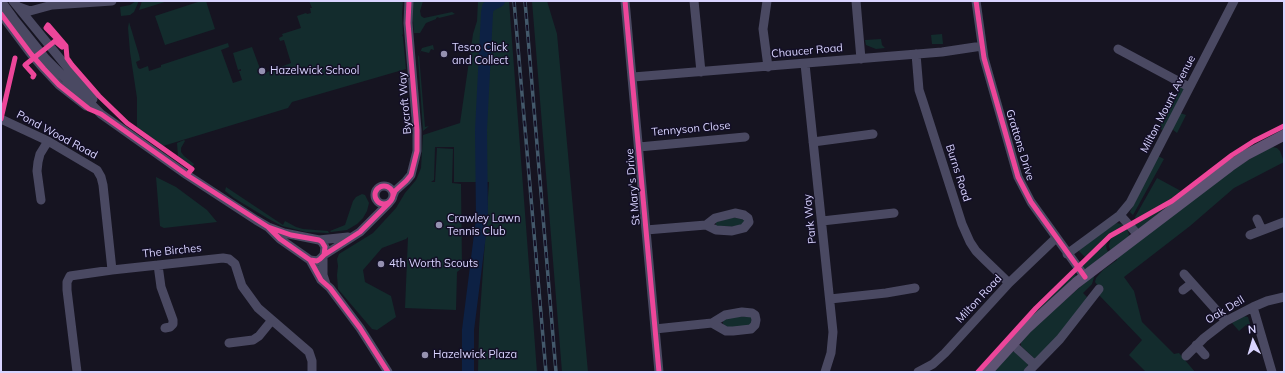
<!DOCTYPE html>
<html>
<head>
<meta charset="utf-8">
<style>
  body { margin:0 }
  #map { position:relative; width:1285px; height:373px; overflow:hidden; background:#161421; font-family:Mulish,sans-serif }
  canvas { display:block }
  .frame { position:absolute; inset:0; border:2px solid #d9d4ff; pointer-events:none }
  .north { position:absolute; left:1233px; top:321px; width:40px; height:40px; -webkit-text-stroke:3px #130f26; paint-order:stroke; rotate:355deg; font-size:11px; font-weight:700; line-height:16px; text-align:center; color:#d9d4ff }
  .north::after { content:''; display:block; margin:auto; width:14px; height:18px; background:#d9d4ff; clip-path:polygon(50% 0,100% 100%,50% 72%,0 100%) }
</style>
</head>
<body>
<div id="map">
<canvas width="1285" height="373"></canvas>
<div class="frame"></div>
<div class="north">N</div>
</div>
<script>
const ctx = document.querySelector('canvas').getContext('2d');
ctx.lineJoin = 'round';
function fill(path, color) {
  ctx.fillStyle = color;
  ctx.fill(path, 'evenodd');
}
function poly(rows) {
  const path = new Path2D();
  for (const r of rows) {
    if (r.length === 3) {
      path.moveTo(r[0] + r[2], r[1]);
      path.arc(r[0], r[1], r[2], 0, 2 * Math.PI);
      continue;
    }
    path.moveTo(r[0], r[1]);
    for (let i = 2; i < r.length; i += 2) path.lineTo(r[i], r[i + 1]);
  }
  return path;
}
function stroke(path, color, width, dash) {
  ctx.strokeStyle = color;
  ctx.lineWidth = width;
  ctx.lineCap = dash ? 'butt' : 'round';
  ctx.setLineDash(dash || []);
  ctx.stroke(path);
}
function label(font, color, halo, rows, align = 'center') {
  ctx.font = font + ' Mulish,sans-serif';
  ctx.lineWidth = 3;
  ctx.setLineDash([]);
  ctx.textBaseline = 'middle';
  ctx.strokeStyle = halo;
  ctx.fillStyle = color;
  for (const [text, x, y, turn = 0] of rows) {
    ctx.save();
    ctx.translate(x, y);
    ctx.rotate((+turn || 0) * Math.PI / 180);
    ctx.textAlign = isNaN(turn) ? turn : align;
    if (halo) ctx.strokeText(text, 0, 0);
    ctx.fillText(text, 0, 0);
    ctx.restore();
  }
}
fill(poly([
  [136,1,138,1,138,3,134,12,130,15,121,16,120,7,130,5],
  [142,1,168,1,139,10],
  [201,1,206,1,215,29,165,45,155,16],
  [309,1,403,1,402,14,403,34,402,35,403,37,406,69,292,102,288,108,163,146,137,127,137,98,130,52,128,28,129,22,139,55,140,60,136,62,138,68,140,69,148,66,149,71,161,67,161,65,228,43,229,47,221,50,233,83,242,80,239,71,241,71,241,69,238,70,233,53,252,47,262,74,291,63,284,40,280,41,279,38,283,36,282,34,301,28,297,16,306,13,307,14,311,13,310,8,312,8],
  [413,1,423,1,420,11,421,16,424,18,452,12,455,14,439,18,438,17,436,18,436,19,426,23,420,33,414,33,412,10],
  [478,1,509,1,537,372,478,372,479,328,489,182,454,182,454,147,435,147,434,180,431,182,435,182,437,148,453,149,452,183,461,184,462,268,457,272,456,310,405,308,408,237,406,239,382,248,363,270,365,282,391,296,396,317,377,330,372,329,338,289,337,275,338,266,337,259,339,254,373,233,396,208,405,193,416,180,421,168,423,135,460,123,473,34,477,21],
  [532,1,547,1,557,34,588,372,562,372],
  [942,34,943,44,932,44,931,35],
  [881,39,882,45,885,48,876,49,866,45,865,40],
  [433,45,434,50,431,49,429,53,421,51,419,55,425,127,429,126,423,131,418,57,422,48],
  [1181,85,1184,89,1164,131,1159,128],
  [1180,113,1186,115,1177,133,1172,129],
  [184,140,185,141,181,148,181,152,184,156,194,164,192,167,180,159,178,156,177,143],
  [1272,147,1277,148,1280,151,1284,162,1234,188,1190,226,1124,277,1134,291,1142,322,1174,354,1179,353,1195,372,1146,372,1129,355,1142,340,1099,295,1102,291,1095,282,1096,278,1103,270,1117,260,1117,258,1226,173,1267,149],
  [1236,154,1237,156,1140,228,1136,228,1132,226,1174,201],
  [1158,156,1164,159,1133,215,1130,212],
  [156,177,176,187,207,210,217,222,164,228,160,226],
  [1157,178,1181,191,1170,201,1136,220,1135,217],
  [226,187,283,225,285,221,296,227,303,229,328,231,329,233,306,232,282,226,267,218,234,198,225,191],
  [362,194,365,195,369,203,367,211,363,218,357,224,347,230,331,232,330,231,345,225,353,201,356,197],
  [732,217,745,220,740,227,716,226,716,222],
  [1116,223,1122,224,1124,226,1109,236,1086,258,1078,250],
  [1126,228,1129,234,1128,239,1111,252,1109,246,1111,237],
  [1108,240,1106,246,1107,250,1109,253,1090,268,1085,269,1080,266],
  [1075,271,1076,277,983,372,980,372,1008,340],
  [1095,274,1092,284,1083,293,1088,298,1063,331,1037,358,1034,358,1021,346,1021,342,1024,336],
  [752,316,751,325,730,329,724,326,723,324,723,321,727,317],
  [1243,316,1248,317,1251,327,1249,329,1246,325,1239,331,1232,323],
  [1012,352,1015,352,1028,364,1027,369,1023,372,992,372]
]), '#132c2d');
stroke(poly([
  [468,372,468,330,482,219,481,130,487,13,488,7,499,1]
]), '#0d2144', 12);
stroke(poly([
  [1,1,14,19,46,59,101,114,187,175,256,220,268,227,284,233,319,240,322,242,325,247,324,255,320,259,317,261,310,260,280,239,268,227],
  [13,1,93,99],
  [625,1,659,372],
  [694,1,701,72],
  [767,1,763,29,768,67],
  [856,1,861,59],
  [976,1,984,58,1018,177,1031,202,1085,277],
  [19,7,30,11,52,5,112,1],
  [1,14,31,54,44,69,59,85,86,106],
  [1118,49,1189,87],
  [916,54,919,90,923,102,962,224,970,242,976,251,985,260,1009,283],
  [805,64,833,332,831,353,825,372],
  [633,77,942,52,982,46],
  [1,119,48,141,97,170,101,177,103,185,112,270],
  [813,142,873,134],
  [639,147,745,137],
  [384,195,9],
  [393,196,395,191,406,181,411,175,417,151,417,130,408,23,409,1],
  [41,200,37,171,38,162,40,154,48,141],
  [1120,215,1139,236],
  [1257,219,1262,230],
  [822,221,894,213],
  [646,230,706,225,715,218,735,213,744,215,748,218,749,222,744,228,732,231,716,230,706,225],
  [1250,235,1284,222],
  [319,240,348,237],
  [1067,254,1120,215,1130,203,1234,1],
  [324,255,360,232,389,203],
  [323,257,323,275,326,284],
  [310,260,321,280,330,288,360,328,388,372],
  [158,265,161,287,173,320,173,324,170,327,165,328],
  [1184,274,1226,321],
  [1183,290,1192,283],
  [830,299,886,293,915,288],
  [1253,307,1272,372],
  [655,329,712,323,725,315,742,312,752,313,755,315,756,320,755,325,751,329,733,331,726,331,712,323],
  [229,343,253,340,259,336,272,320],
  [1012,344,1035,365],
  [1196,345,1205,355],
  [1186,356,1204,338,1226,321,1253,307,1267,301,1284,297],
  [77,372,67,290,67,282,70,276,112,270,223,258,229,259,235,264,242,286,258,308,309,352,312,361,312,372],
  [918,372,933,364,945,353,1009,283,1056,238],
  [1028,372,1060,339,1099,289]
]), '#4a4962', 9);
stroke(poly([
  [987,372,1026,329,1076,283,1230,166,1246,155,1284,135]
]), '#5e5373', 11);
const rail = poly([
  [514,1,546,372],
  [525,1,556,372]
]);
stroke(rail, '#43596b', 3.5);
stroke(rail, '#130f26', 2, [6]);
stroke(poly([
  [625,1,659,372],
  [976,1,984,58,1018,177,1031,202,1085,277],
  [1,14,31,54,44,69,59,85,89,109,101,114,187,175,268,227,291,235,319,240,322,242,325,247,324,255,320,259,317,261,310,260,280,239,268,227],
  [33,77,34,75,25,65,55,41,62,47,63,45,46,28,48,25,66,46,67,58,72,65,99,96,127,123,192,169,187,175],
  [1,119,15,58],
  [384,195,9],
  [393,196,395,191,406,181,411,175,417,151,417,130,408,23,409,1],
  [324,255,360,232,389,203],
  [310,260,321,280,330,288,360,328,388,372],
  [978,372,1036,308,1110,236,1172,201,1232,155,1254,141,1284,126]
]), '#ed469a', 5);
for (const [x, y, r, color] of [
  [444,54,4,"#9591b1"],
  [262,71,4,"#9591b1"],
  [439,225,4,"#9591b1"],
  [381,264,4,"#9591b1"],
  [425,355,4,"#9591b1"]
]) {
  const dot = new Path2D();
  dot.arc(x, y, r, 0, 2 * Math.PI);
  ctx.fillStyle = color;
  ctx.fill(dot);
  stroke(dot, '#130f26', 1.5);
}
label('11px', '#d9d4ff', '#130f26', [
  ["Tesco Click",452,48],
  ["and Collect",452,61],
  ["Hazelwick School",270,71],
  ["Crawley Lawn",447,219],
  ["Tennis Club",447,232],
  ["4th Worth Scouts",389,264],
  ["Hazelwick Plaza",433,355]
], 'left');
label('11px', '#d9d4ff', '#130f26', [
  ["Chaucer Road",807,51,-5],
  ["Bycroft Way",405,103,-95],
  ["Milton Mount Avenue",1168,104,-63],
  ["Tennyson Close",691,129,-5],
  ["Pond Wood Road",57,135,28],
  ["Grattons Drive",1020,145,73],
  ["Burns Road",958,173,72],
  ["St Mary's Drive",633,187,-95],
  ["Park Way",810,219,-96],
  ["The Birches",172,251,-6],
  ["Milton Road",979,299,-47],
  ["Oak Dell",1225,310,-31]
]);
</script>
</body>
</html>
